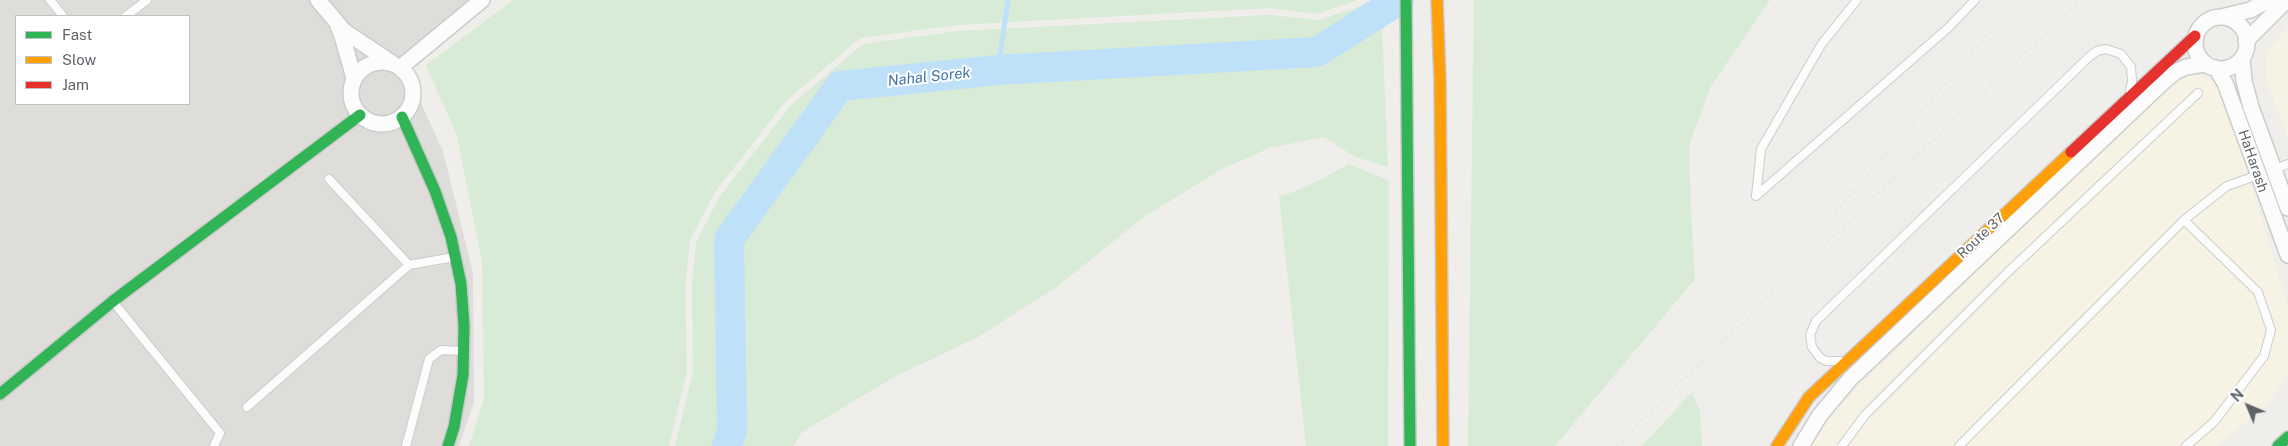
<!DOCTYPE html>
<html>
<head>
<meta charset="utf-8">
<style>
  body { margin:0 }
  #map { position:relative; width:2288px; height:446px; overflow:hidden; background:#efeeea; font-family:"Public Sans",sans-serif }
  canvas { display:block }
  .legend { position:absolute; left:15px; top:15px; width:175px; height:90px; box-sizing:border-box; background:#fff; border:1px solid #bfc1c3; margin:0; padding:6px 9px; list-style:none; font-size:15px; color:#5f6368 }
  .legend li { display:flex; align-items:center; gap:10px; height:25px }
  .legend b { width:25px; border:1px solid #bfc1c3 }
  .north { position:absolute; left:2223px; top:381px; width:50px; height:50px; -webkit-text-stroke:4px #fff; paint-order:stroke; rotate:315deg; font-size:14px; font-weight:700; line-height:20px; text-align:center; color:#5f6368 }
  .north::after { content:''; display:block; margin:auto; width:18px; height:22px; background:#5f6368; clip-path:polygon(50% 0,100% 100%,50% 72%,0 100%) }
</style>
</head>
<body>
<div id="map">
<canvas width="2288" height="446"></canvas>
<ul class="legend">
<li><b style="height:6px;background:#30b455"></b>Fast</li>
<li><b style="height:6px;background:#ff9f0a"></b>Slow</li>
<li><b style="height:6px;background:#e5322d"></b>Jam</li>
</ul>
<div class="north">N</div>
</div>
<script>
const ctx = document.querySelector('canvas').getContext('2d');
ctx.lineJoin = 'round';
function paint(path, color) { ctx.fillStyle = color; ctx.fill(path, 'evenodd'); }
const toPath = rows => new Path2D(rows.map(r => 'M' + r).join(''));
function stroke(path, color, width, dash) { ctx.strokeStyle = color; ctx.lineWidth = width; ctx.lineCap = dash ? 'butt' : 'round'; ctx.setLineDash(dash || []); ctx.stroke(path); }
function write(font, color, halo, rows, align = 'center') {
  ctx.font = font + ' "Public Sans",sans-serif'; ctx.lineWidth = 4; ctx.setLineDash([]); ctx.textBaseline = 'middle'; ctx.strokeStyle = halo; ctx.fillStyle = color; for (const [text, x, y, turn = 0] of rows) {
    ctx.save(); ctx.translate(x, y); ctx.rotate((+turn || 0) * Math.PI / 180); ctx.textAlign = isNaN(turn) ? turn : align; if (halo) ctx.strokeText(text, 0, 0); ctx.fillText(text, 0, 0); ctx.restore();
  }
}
paint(toPath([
  [2288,27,2288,138,2267,82,2266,53],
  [2193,73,2214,82,2226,100,2288,307,2288,373,2270,401,2218,446,1803,446,1805,440,2173,77]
]), '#f7f3e4');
paint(toPath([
  [0,0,489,0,404,66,443,151,473,273,474,402,459,446,0,446],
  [16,16,189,16,189,104,16,104]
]), '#dfddda');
paint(toPath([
  [513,0,1358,0,1317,14,1270,8,957,25,860,38,786,101,715,192,690,240,685,286,687,371,669,446,469,446,484,398,482,262,457,136,426,65],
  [1381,0,1388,167,1355,157,1324,137,1269,148,1218,171,1141,219,1058,286,978,337,894,377,802,432,793,446,675,446,693,372,692,286,696,242,720,196,791,105,863,44,958,31,1270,15,1318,20],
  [1474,0,1770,0,1711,86,1689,145,1691,213,1695,279,1555,446,1468,446],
  [1349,164,1389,181,1388,446,1306,446,1279,196,1293,192,1320,180],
  [1692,392,1700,412,1702,446,1642,446]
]), '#d8ebd6');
stroke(toPath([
  [998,70,1008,0]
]), '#bfe0f9', 5);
stroke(toPath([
  [727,446,732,430,729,239,840,86,998,70,1317,52,1399,0]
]), '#bfe0f9', 30);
const lane = toPath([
  [50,0,63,16],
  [1857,0,1821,45,1761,149,1756,196,1948,28,1975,0],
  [126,16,147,0],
  [2272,170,2288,164],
  [329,179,409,265],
  [2184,220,2258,292,2271,330,2264,356,2214,422,2186,446],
  [114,303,220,433,214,446],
  [1840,361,1826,361,1820,358,1812,347,1810,335,1816,321,2089,57,2097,51,2106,49,2121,54,2131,67,2132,81,2130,90],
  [247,407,409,265,454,257],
  [406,446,429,359,441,350,462,351],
  [1842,446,1865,415,2008,272,2198,93],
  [1959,446,2184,220,2227,186,2261,174]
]);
const street = toPath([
  [318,0,344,31,392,63],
  [2221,17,2250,10,2269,0],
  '2195 43a26 26 0 1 1 52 0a26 26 0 1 1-52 0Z',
  [338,26,342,36,354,78],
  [2246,41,2287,0],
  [2242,58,2244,81,2251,107,2288,208],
  '351 93a31 31 0 1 1 62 0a31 31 0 1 1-62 0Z',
  [401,67,482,0],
  [2216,68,2225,83,2288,255],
  [1801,446,1820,415,1850,379,2161,84,2175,72,2186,67,2205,64]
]);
const fast = toPath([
  [1406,0,1410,446],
  [402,117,435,191,451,237,461,284,464,326,463,375,454,427,448,446],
  [0,394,113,301,360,115],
  [2278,446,2288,437]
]);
const slow = toPath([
  [1437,0,1440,80,1443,446],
  [1777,446,1809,397,2071,152]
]);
const jam = toPath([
  [2071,152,2195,36]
]);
stroke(lane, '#cbcccc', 10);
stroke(street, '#cbcccc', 18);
stroke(fast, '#cacacb', 14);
stroke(slow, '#cacacb', 14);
stroke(jam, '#cacacb', 14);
stroke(lane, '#fdfcfc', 8);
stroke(street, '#fdfcfc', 15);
stroke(fast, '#30b455', 11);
stroke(slow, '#ff9f0a', 11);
stroke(jam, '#e5322d', 11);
stroke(toPath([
  [1831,218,2018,0],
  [1617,446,1661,401,2080,0]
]), '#e4e4e4', 4, [1, 6]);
write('14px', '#5f6368', '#fff', [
  ["HaHarash",2253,161,71],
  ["Route 37",1981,236,-43]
]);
write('italic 15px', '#4174aa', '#fff', [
  ["Nahal Sorek",929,77,-6]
]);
</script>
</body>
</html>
